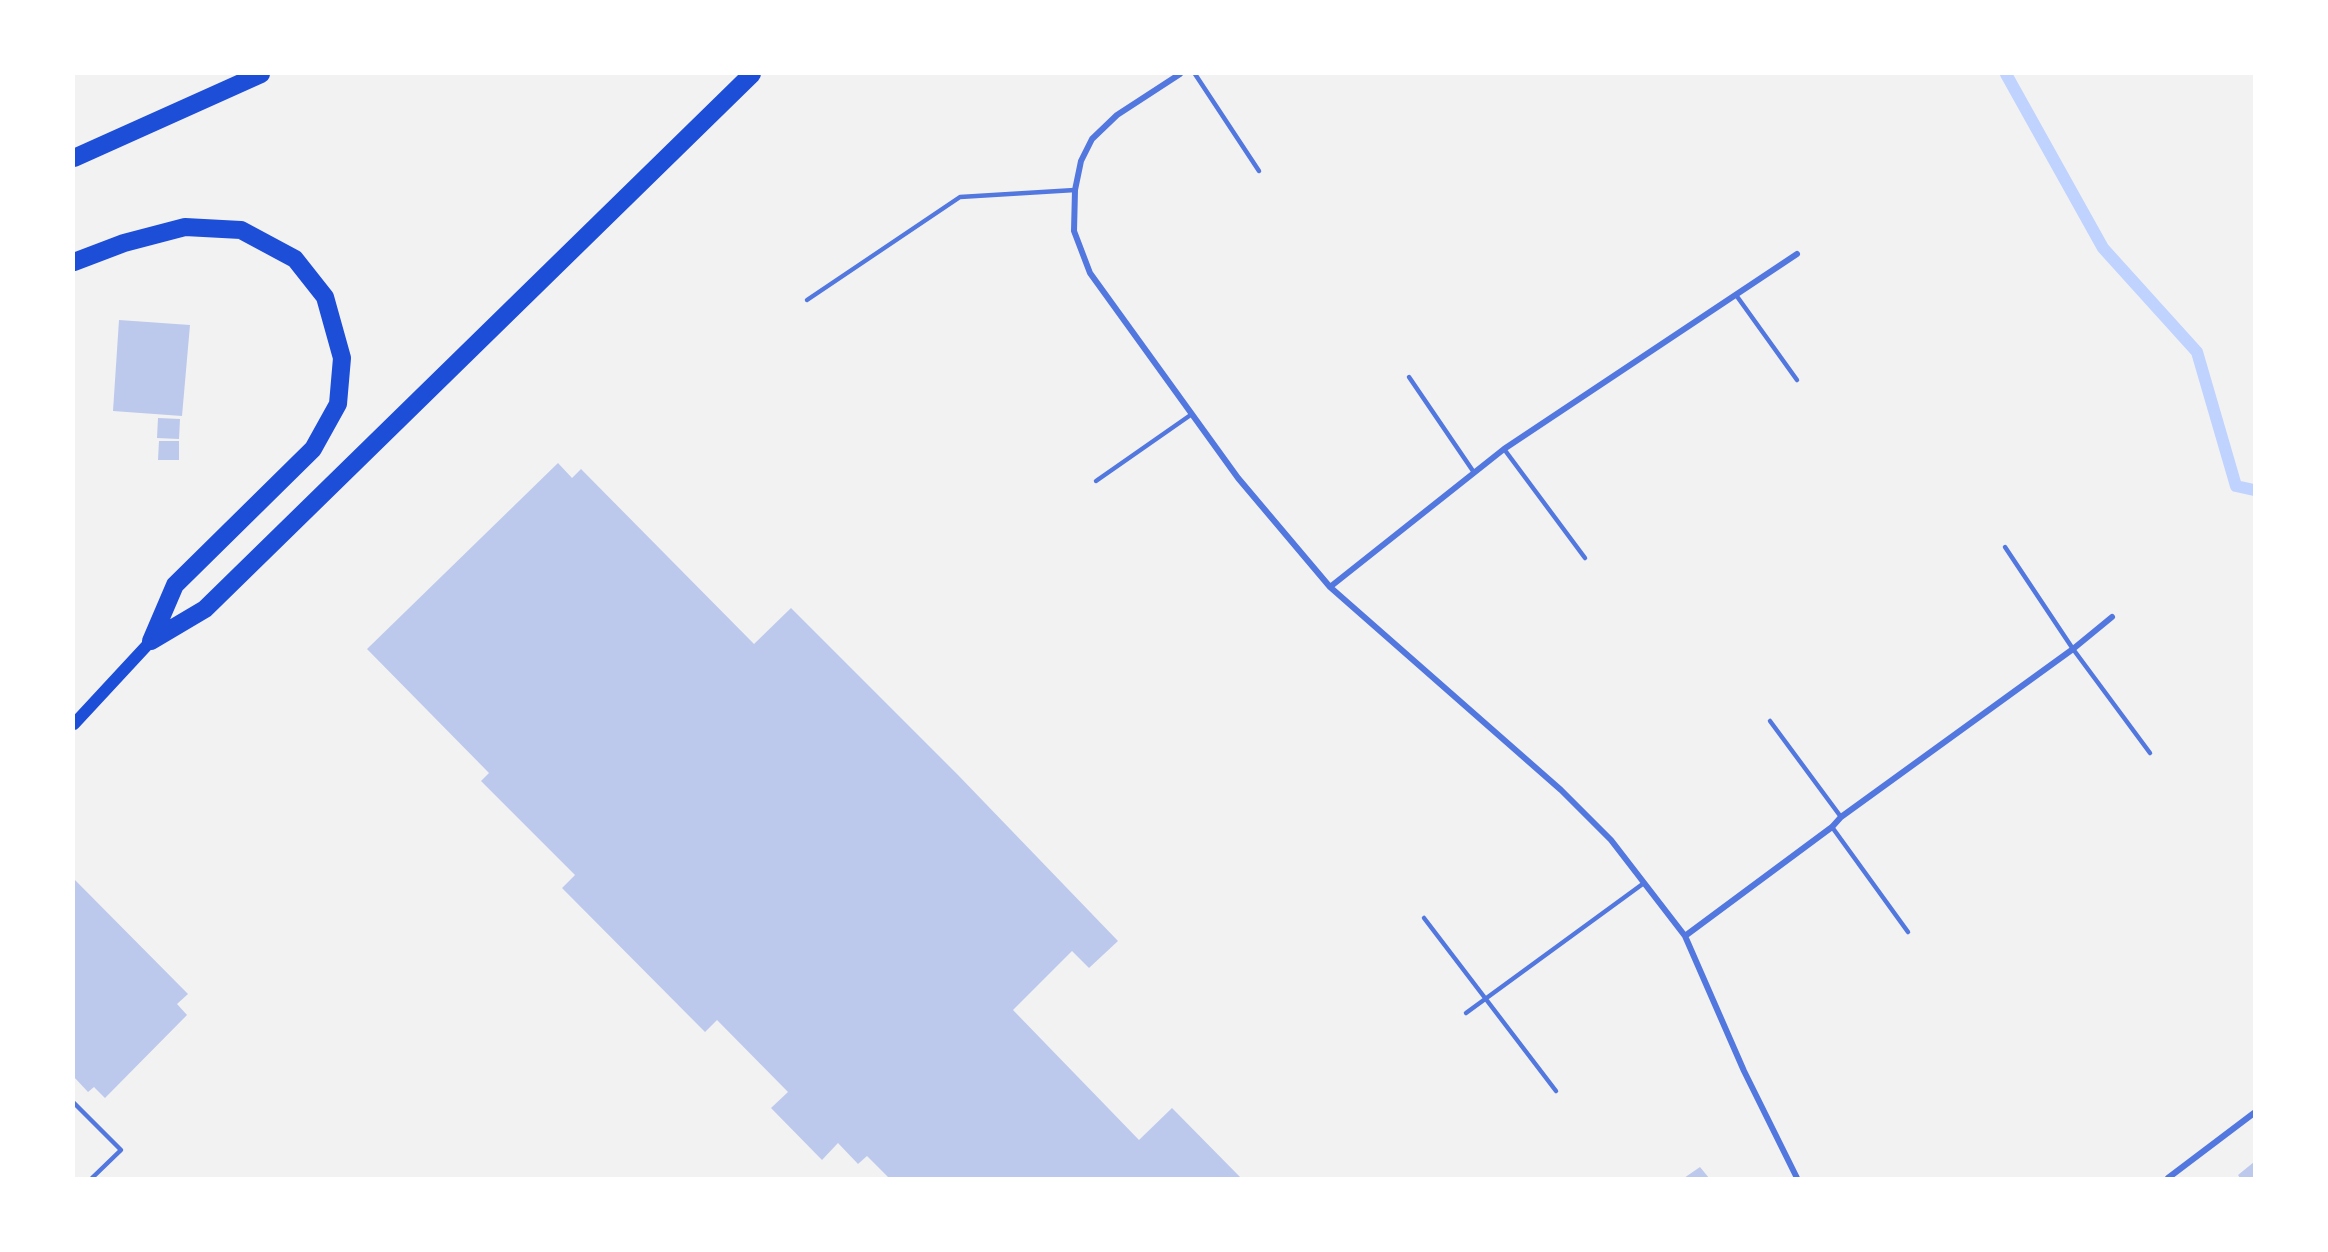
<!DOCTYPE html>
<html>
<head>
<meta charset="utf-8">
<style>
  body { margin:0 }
  #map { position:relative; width:2328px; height:1252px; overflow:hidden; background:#f2f2f2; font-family:"Sofia Sans Condensed",sans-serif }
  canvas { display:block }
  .frame { position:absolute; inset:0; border:75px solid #fff; pointer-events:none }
</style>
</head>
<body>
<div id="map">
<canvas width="2328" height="1252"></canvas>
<div class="frame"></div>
</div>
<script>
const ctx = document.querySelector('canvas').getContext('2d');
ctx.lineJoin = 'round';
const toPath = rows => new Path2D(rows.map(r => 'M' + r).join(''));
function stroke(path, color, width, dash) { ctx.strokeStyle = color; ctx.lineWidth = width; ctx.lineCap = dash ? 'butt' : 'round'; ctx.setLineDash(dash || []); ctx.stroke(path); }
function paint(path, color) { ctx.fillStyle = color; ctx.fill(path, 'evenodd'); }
stroke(toPath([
  [2006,74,2103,248,2197,352,2236,486,2254,490]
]), '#bfd3fe', 12);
paint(toPath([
  [119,320,190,325,182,416,113,411],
  [158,418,180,419,179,439,157,438],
  [159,441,179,441,179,460,158,460],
  [558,463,572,478,581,469,754,644,791,608,958,775,1118,941,1089,968,1072,951,1013,1010,1139,1140,1172,1108,1241,1178,889,1178,867,1156,858,1164,838,1143,822,1160,771,1108,788,1092,717,1020,705,1032,562,888,575,875,481,781,489,773,367,649],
  [74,879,188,994,177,1004,187,1015,105,1098,94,1087,88,1092,74,1077],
  [2254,1162,2254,1178,2240,1178,2238,1175],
  [1700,1167,1709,1178,1684,1178]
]), '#bdc9ec');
stroke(toPath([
  [1195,74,1259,171],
  [1736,295,1797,380],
  [807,300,960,197,1075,190],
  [1409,377,1473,471],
  [1504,449,1585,558],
  [1096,481,1192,414],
  [2005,547,2073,649,2150,753],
  [1770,721,1841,817],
  [1832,827,1908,932],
  [1424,918,1556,1091],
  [1466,1013,1644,883],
  [74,1103,121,1150,92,1178]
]), '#5277de', 4.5);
stroke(toPath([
  [1180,74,1117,115,1092,139,1081,161,1075,190,1074,231,1090,273,1238,478,1330,587,1561,790,1611,840,1685,936,1744,1071,1797,1178],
  [1330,587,1504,449,1797,254],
  [1685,936,1832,827,1841,817,2073,649,2112,617],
  [2168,1178,2254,1113]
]), '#5277de', 6);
stroke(toPath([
  [74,724,151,641]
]), '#1d4ed8', 12);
stroke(toPath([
  [74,158,261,74],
  [74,262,124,243,185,227,241,230,295,259,325,297,342,358,338,404,313,449,175,585,151,641],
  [151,641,205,609,752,74]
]), '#1d4ed8', 18);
</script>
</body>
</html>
